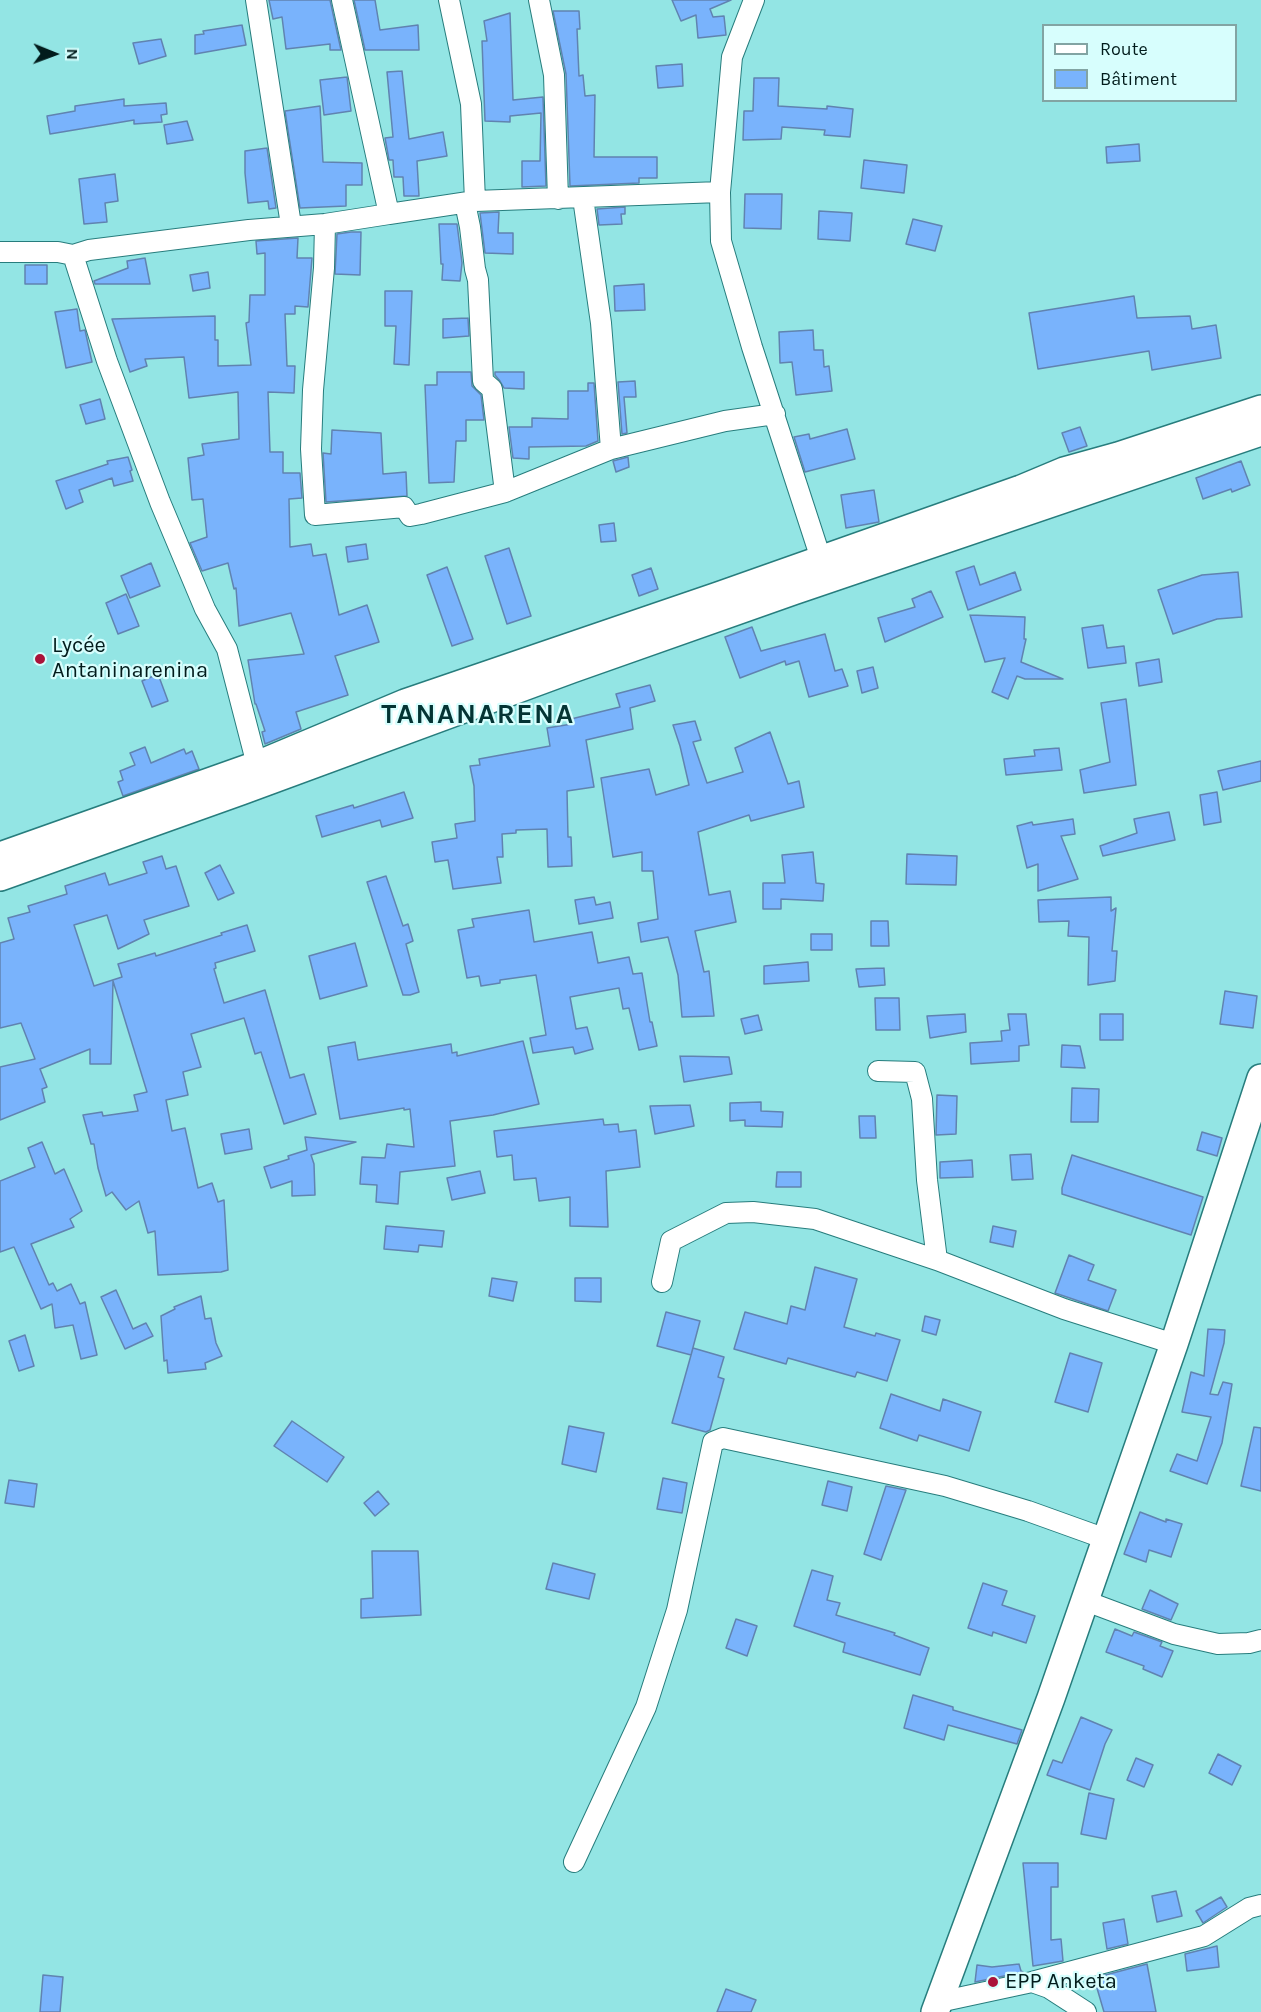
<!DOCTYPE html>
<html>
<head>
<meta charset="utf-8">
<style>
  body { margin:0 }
  #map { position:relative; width:1261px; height:2012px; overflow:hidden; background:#93e5e4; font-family:Karla,sans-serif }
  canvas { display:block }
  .legend { position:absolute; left:1042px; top:24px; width:195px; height:78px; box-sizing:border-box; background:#d7fefd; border:2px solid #82a4a3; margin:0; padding:8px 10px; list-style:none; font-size:18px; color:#021c1c }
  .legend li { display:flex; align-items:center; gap:12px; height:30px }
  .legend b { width:30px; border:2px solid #82a4a3 }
  .north { position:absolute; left:24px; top:24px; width:60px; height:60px; -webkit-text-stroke:4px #d7fefd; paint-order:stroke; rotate:91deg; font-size:16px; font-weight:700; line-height:24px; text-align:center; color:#021c1c }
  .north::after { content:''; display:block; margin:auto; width:21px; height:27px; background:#021c1c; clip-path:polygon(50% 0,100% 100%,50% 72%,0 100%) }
</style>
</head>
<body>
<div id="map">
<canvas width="1261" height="2012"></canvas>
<ul class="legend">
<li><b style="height:8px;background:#fff"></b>Route</li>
<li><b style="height:16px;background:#79b3fc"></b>Bâtiment</li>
</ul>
<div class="north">N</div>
</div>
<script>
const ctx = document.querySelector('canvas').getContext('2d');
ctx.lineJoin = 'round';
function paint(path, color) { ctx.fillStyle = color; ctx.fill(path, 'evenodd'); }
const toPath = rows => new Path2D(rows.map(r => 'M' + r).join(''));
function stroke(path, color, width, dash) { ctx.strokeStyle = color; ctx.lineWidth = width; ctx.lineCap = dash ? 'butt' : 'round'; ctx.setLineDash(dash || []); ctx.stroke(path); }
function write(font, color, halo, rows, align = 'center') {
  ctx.font = font + ' Karla,sans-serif'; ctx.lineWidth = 4.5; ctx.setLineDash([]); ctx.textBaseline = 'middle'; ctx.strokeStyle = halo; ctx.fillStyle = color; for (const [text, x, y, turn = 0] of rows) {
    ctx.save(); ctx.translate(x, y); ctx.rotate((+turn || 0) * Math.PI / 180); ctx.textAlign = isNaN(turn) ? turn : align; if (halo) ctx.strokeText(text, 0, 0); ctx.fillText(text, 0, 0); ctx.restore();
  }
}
const building = toPath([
  [269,0,330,0,341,50,330,50,330,44,286,49,282,17,273,19,269,0],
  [354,0,375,0,380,30,418,25,419,50,365,50,354,0],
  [672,0,731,0,710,9,713,17,724,16,726,35,698,38,696,15,681,21,672,0],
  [553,11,579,11,580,29,577,29,579,76,583,75,585,96,595,95,594,157,657,157,657,178,639,178,639,183,570,186,566,74,553,11],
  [510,13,513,100,543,97,546,186,522,187,522,161,540,161,541,113,510,116,510,122,485,121,482,41,487,41,484,21,510,13],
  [242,25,246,45,195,54,195,35,204,34,203,31,242,25],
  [161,39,166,56,139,64,133,43,161,39],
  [682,64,683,86,658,88,656,66,682,64],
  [402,71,409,139,443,132,447,156,417,161,419,196,404,196,403,177,394,177,393,160,389,160,385,138,393,137,387,72,402,71],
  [347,77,351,111,324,115,320,80,347,77],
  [754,78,779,78,778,106,827,109,827,106,853,109,850,137,824,135,825,130,782,127,781,139,743,140,744,111,753,111,754,78],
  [124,99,124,106,166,103,167,114,161,115,162,122,134,124,134,120,50,134,47,116,75,111,75,106,124,99],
  [320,106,323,162,362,163,362,185,346,185,346,206,300,208,285,111,320,106],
  [187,121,193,140,167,144,164,125,187,121],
  [1139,144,1140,161,1107,163,1106,147,1139,144],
  [267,148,276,208,269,209,268,201,248,203,245,173,245,151,267,148],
  [864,160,907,165,904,193,861,188,864,160],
  [115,174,118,201,105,203,107,222,84,224,79,179,115,174],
  [745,194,782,194,781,229,744,228,745,194],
  [625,207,625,214,621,214,622,224,599,225,597,209,625,207],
  [819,211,852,213,850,241,818,239,819,211],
  [499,212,498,233,513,233,513,254,485,253,480,213,499,212],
  [913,219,942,226,935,251,906,244,913,219],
  [439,224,457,224,462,263,460,281,442,280,443,264,441,264,439,224],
  [351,232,361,232,360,275,335,274,337,234,351,232],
  [298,238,297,258,312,258,308,307,295,306,295,314,285,314,287,366,295,366,294,393,268,392,270,452,283,452,283,473,300,473,302,498,289,499,290,547,311,544,313,556,326,554,339,615,367,605,379,642,335,656,348,695,296,712,301,729,265,744,262,732,265,731,256,704,255,704,248,660,304,654,291,613,239,626,236,588,234,589,228,563,202,571,190,543,207,537,203,499,192,500,188,458,204,455,202,444,239,439,238,392,189,398,184,357,145,359,147,366,130,372,112,319,215,316,215,340,218,340,218,366,251,365,246,323,249,322,250,295,265,295,265,253,257,254,256,241,298,238],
  [145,258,150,284,95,284,94,281,128,268,127,261,145,258],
  [25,265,47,265,47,284,25,284,25,265],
  [208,272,210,288,193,291,190,275,208,272],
  [644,284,645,310,615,311,614,286,644,284],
  [385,291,412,291,409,365,394,364,396,326,385,326,385,291],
  [1134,296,1137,318,1190,316,1192,329,1216,325,1221,358,1152,370,1149,351,1038,369,1029,313,1134,296],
  [77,309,80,331,85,330,92,362,66,368,55,312,77,309],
  [468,318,469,336,443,338,443,319,468,318],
  [813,330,814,350,823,350,824,367,829,366,832,391,796,395,792,362,780,363,779,332,813,330],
  [437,372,471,372,472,386,481,395,484,420,466,420,466,441,456,441,454,482,429,483,425,385,437,385,437,372],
  [495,372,524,372,524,389,504,388,500,381,495,375,495,372],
  [635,381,636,397,624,397,627,433,622,434,618,382,635,381],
  [588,383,594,383,598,441,586,446,529,447,529,459,513,458,509,427,532,427,532,418,568,419,568,391,588,391,588,383],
  [100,399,105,419,86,424,80,405,100,399],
  [1080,427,1087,446,1069,452,1062,433,1080,427],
  [847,429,855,459,805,472,794,437,809,434,810,439,847,429],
  [332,430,381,433,383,474,406,472,407,496,326,502,323,453,331,454,332,430],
  [128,457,132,470,130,471,133,481,114,486,112,478,79,490,83,502,66,509,56,481,108,464,107,461,128,457],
  [628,457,629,467,616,472,613,461,628,457],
  [1241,461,1250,485,1232,492,1231,489,1203,499,1196,478,1241,461],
  [874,490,879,522,846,528,841,495,874,490],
  [614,523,616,541,601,542,599,525,614,523],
  [366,544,368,559,348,562,346,547,366,544],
  [509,548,531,616,507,624,485,556,509,548],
  [151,563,160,586,130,598,121,576,151,563],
  [974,566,980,585,1015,572,1021,590,968,610,956,572,974,566],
  [447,567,473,639,452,646,427,575,447,567],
  [651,568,658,589,639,596,632,575,651,568],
  [1238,572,1242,617,1217,619,1173,634,1158,590,1202,575,1238,572],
  [931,591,943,617,885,642,878,618,915,607,912,599,931,591],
  [126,594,139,626,118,634,106,603,126,594],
  [970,615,1025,617,1024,639,1026,639,1021,662,1063,679,1025,679,1017,676,1008,699,992,692,1005,658,985,662,970,615],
  [1103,625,1107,648,1124,646,1126,663,1088,668,1082,628,1103,625],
  [752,627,761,651,825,634,835,671,842,669,848,686,809,697,799,661,786,665,785,661,740,678,725,637,752,627],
  [1159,659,1162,682,1139,686,1136,663,1159,659],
  [873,667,878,688,862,693,857,671,873,667],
  [158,674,168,701,152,707,142,681,158,674],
  [650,685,655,701,630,708,633,729,586,740,594,787,567,791,568,837,571,837,572,866,548,867,547,829,516,830,516,833,502,834,503,857,497,857,501,883,453,889,448,860,435,862,432,842,457,838,455,824,475,821,474,786,470,766,480,765,479,759,550,746,547,728,572,724,571,719,620,707,616,694,650,685],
  [1126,699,1136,785,1084,793,1080,770,1110,762,1101,703,1126,699],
  [695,721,701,740,693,742,707,783,743,772,735,748,770,732,788,784,799,781,804,807,751,821,749,815,698,832,709,895,730,891,736,922,695,931,704,972,709,971,714,1016,682,1017,678,975,668,937,641,942,638,923,658,919,653,871,642,871,642,852,613,857,601,778,649,769,656,795,689,785,680,746,673,725,695,721],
  [145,747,151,763,184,749,186,754,192,751,199,769,123,796,118,782,123,780,120,771,135,765,130,753,145,747],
  [1059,748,1062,770,1006,775,1004,759,1035,756,1034,750,1059,748],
  [1261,761,1261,781,1223,790,1218,771,1261,761],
  [404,792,413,818,382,827,380,820,322,837,316,816,353,805,354,808,404,792],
  [1217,792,1221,822,1204,825,1200,795,1217,792],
  [1169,812,1175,840,1103,856,1100,846,1137,833,1134,819,1169,812],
  [1073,819,1075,834,1061,836,1078,879,1038,891,1038,864,1027,868,1017,826,1032,822,1033,825,1073,819],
  [813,852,816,883,824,884,823,901,781,899,781,909,763,909,763,883,785,883,782,855,813,852],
  [907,854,957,856,956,885,906,884,907,854],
  [162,856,166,869,176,866,189,906,144,920,149,934,118,949,107,915,74,925,94,986,122,977,118,964,155,953,156,956,222,935,221,933,247,925,255,951,215,963,216,968,214,969,224,1003,265,990,290,1078,304,1074,316,1114,284,1124,261,1052,255,1054,244,1018,191,1034,201,1067,183,1072,188,1095,166,1100,172,1131,185,1128,198,1188,212,1183,218,1202,224,1200,228,1270,221,1272,158,1275,155,1231,148,1233,139,1201,126,1210,112,1192,106,1196,98,1168,94,1144,91,1144,83,1115,102,1112,103,1116,138,1111,134,1095,147,1092,113,981,111,1064,90,1064,90,1049,40,1069,47,1087,42,1089,45,1102,0,1120,0,1067,35,1059,21,1023,0,1028,0,943,14,939,8,918,30,912,28,906,67,894,65,886,105,873,109,885,147,873,143,862,162,856],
  [220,865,234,893,218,900,205,873,220,865],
  [386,876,403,926,408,924,413,941,406,944,419,992,410,995,403,995,367,882,386,876],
  [594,897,596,905,610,902,613,918,579,924,575,900,594,897],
  [1111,897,1111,911,1116,908,1112,951,1117,951,1115,981,1088,985,1089,937,1068,936,1069,921,1039,922,1038,900,1111,897],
  [529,910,534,942,592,932,598,963,629,957,633,974,642,973,650,1022,652,1022,657,1046,639,1050,629,1008,623,1009,619,988,570,997,576,1029,587,1027,593,1049,575,1054,573,1047,533,1053,530,1038,546,1035,536,975,500,980,500,983,481,986,479,976,467,978,458,930,474,927,472,919,529,910],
  [871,921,888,921,889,946,871,946,871,921],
  [811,934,832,934,832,950,811,950,811,934],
  [355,943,367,986,320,999,309,956,355,943],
  [808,962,809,981,764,984,764,966,808,962],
  [884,968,885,985,859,987,856,969,884,968],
  [1225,991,1257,996,1253,1028,1220,1024,1225,991],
  [875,998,899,998,900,1030,876,1030,875,998],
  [965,1014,966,1032,930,1038,927,1016,965,1014],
  [1008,1014,1026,1014,1029,1045,1019,1046,1019,1061,971,1064,970,1043,1002,1041,1001,1031,1010,1030,1008,1014],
  [1100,1014,1123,1014,1123,1040,1100,1040,1100,1014],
  [758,1015,762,1030,745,1034,741,1019,758,1015],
  [523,1041,539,1104,493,1115,450,1121,455,1166,400,1172,398,1204,376,1202,377,1185,360,1184,362,1157,385,1158,387,1144,414,1147,410,1109,404,1110,404,1108,340,1119,328,1047,355,1042,358,1060,451,1044,452,1053,457,1052,457,1056,523,1041],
  [1062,1045,1080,1046,1085,1068,1061,1067,1062,1045],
  [680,1056,729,1057,732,1074,684,1082,680,1056],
  [1072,1088,1099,1089,1098,1122,1071,1122,1072,1088],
  [937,1095,957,1096,956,1134,936,1135,937,1095],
  [761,1102,761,1111,783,1112,782,1127,745,1126,745,1120,730,1121,730,1103,761,1102],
  [690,1105,694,1126,655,1134,650,1106,690,1105],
  [859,1116,875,1116,876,1138,860,1138,859,1116],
  [603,1119,604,1125,618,1124,619,1132,636,1130,640,1167,606,1171,608,1227,570,1226,570,1197,539,1201,536,1178,514,1180,512,1155,497,1157,494,1131,603,1119],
  [249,1129,252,1149,225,1154,221,1134,249,1129],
  [1202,1132,1222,1138,1217,1156,1197,1150,1202,1132],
  [305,1137,356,1142,311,1155,314,1164,315,1195,292,1196,292,1181,271,1188,264,1167,289,1159,288,1156,307,1150,305,1137],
  [42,1142,55,1174,64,1169,82,1211,70,1219,74,1227,31,1244,49,1285,53,1283,57,1291,71,1284,80,1304,85,1302,97,1355,81,1359,73,1325,55,1328,52,1304,41,1309,14,1247,0,1252,0,1181,35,1167,28,1148,42,1142],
  [1031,1154,1033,1179,1012,1180,1010,1155,1031,1154],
  [1072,1155,1203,1197,1191,1235,1062,1194,1062,1188,1072,1155],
  [972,1160,973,1177,940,1178,940,1162,972,1160],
  [480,1171,485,1193,452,1200,447,1178,480,1171],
  [777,1172,801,1172,801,1187,776,1187,777,1172],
  [386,1226,444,1231,442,1247,419,1245,418,1252,384,1249,386,1226],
  [993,1226,1016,1231,1013,1247,990,1242,993,1226],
  [1069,1255,1094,1265,1088,1280,1116,1290,1108,1311,1055,1293,1069,1255],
  [815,1267,857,1279,844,1327,875,1336,876,1333,900,1340,887,1381,857,1372,855,1377,788,1358,786,1364,734,1349,745,1312,787,1324,791,1306,805,1310,815,1267],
  [492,1278,517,1282,513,1301,489,1296,492,1278],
  [575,1278,601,1278,601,1302,575,1301,575,1278],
  [116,1290,133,1329,146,1323,153,1336,125,1349,101,1297,116,1290],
  [201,1296,205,1319,211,1318,216,1343,222,1356,205,1363,206,1369,168,1373,167,1360,164,1361,161,1316,175,1309,174,1307,201,1296],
  [666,1312,700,1321,691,1355,657,1346,666,1312],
  [925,1316,940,1320,936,1335,922,1331,925,1316],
  [1208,1329,1225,1330,1224,1343,1210,1394,1218,1395,1223,1382,1232,1384,1222,1443,1207,1484,1170,1471,1177,1454,1197,1461,1211,1417,1182,1412,1191,1372,1204,1376,1208,1329],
  [25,1335,34,1366,19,1371,9,1341,25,1335],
  [693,1348,724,1357,718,1377,724,1379,710,1430,706,1432,672,1423,693,1348],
  [1070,1353,1102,1363,1088,1412,1055,1402,1070,1353],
  [891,1394,940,1411,943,1399,981,1412,969,1451,919,1435,917,1441,880,1428,891,1394],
  [292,1421,344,1457,327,1482,274,1446,292,1421],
  [569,1426,604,1433,596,1472,562,1464,569,1426],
  [1254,1427,1261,1428,1261,1491,1241,1486,1254,1427],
  [663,1478,687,1483,682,1513,657,1509,663,1478],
  [9,1480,37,1484,34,1507,5,1503,9,1480],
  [828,1481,852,1487,847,1511,822,1505,828,1481],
  [886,1486,906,1490,881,1560,864,1554,886,1486],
  [378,1491,389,1504,375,1516,364,1503,378,1491],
  [1140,1512,1166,1522,1166,1519,1182,1524,1171,1557,1149,1550,1146,1562,1124,1554,1140,1512],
  [372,1551,418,1551,421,1615,361,1618,361,1599,373,1598,372,1551],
  [553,1563,595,1574,589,1599,546,1589,553,1563],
  [812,1570,833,1576,827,1600,840,1603,836,1615,895,1633,894,1635,929,1648,920,1675,843,1652,845,1643,794,1626,812,1570],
  [983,1583,1007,1591,1002,1605,1035,1616,1026,1643,993,1632,992,1636,968,1628,983,1583],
  [1150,1590,1178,1604,1171,1620,1142,1609,1150,1590],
  [736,1619,757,1626,747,1656,726,1648,736,1619],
  [1115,1629,1132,1636,1134,1632,1162,1642,1160,1646,1173,1651,1162,1677,1143,1669,1144,1666,1106,1652,1115,1629],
  [913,1695,953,1707,953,1710,1022,1730,1017,1744,948,1725,944,1740,904,1728,913,1695],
  [1081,1717,1112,1730,1105,1744,1090,1790,1047,1775,1053,1760,1062,1763,1081,1717],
  [1218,1754,1241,1766,1232,1785,1209,1773,1218,1754],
  [1136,1758,1153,1765,1144,1787,1127,1780,1136,1758],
  [1089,1793,1114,1799,1106,1839,1081,1834,1089,1793],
  [1023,1863,1058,1863,1058,1887,1051,1887,1051,1940,1061,1939,1063,1961,1033,1966,1023,1863],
  [1176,1891,1182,1916,1157,1922,1152,1896,1176,1891],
  [1221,1897,1227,1907,1203,1923,1196,1911,1221,1897],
  [1124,1919,1128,1944,1107,1949,1103,1923,1124,1919],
  [1217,1946,1219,1967,1187,1971,1185,1954,1217,1946],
  [1019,1964,1021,1971,1023,1972,975,1982,977,1965,992,1967,1019,1964],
  [1147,1964,1156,2012,1104,2012,1094,1978,1147,1964],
  [43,1975,63,1977,60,2012,40,2012,43,1975],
  [726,1989,756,2000,751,2012,717,2012,726,1989]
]);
paint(building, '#79b3fc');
stroke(building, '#6083b0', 1.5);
const street = toPath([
  [256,0,291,225],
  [342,0,389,214,475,201,720,192],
  [449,0,471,104,475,201],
  [539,0,554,75,558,199],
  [754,0,732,57,720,192,721,241,752,347,821,559],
  [583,198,601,323,611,449],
  [465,203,470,227,475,269,478,280,483,381,492,389,505,492],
  [325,224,324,268,313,390,311,449,315,515,404,507,410,516,421,514,505,492,611,449,725,421,775,414],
  [0,252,58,252,73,255,89,250,249,230,325,224,389,214],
  [73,255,107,361,160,502,205,609,227,649,257,765],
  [878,1071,915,1072,922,1099,927,1180,937,1260,1064,1309,1174,1344],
  [662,1282,671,1241,726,1213,753,1212,815,1219,937,1260],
  [1083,1600,1174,1634,1218,1644,1249,1643,1261,1640],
  [574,1862,646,1707,677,1610,713,1442,723,1438,945,1486,1028,1511,1106,1539],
  [1032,1982,1049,1988,1086,2012],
  [939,2002,1032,1982,1204,1936,1249,1908,1261,1905]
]);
const secondary = toPath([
  [0,856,257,765,405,703,718,596,1021,489,1064,471,1118,456,1261,409],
  [0,877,241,791,572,669,793,591,1261,432],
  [935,2012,1051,1698,1174,1344,1261,1078]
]);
stroke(street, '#277d7d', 22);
stroke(secondary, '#277d7d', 30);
stroke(street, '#fff', 20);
stroke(secondary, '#fff', 27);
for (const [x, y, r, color] of [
  [40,659,6,"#aa133a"],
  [993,1982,6,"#aa133a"]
]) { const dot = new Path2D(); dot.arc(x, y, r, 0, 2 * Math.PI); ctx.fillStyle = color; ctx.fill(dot); stroke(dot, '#d7fefd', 2); }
write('22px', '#021c1c', '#d7fefd', [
  ["Lycée",52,646],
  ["Antaninarenina",52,671],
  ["EPP Anketa",1005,1982]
], 'left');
ctx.letterSpacing = '1.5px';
write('bold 28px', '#043434', '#d7fefd', [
  ["TANANARENA",478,715]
]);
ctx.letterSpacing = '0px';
</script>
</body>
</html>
